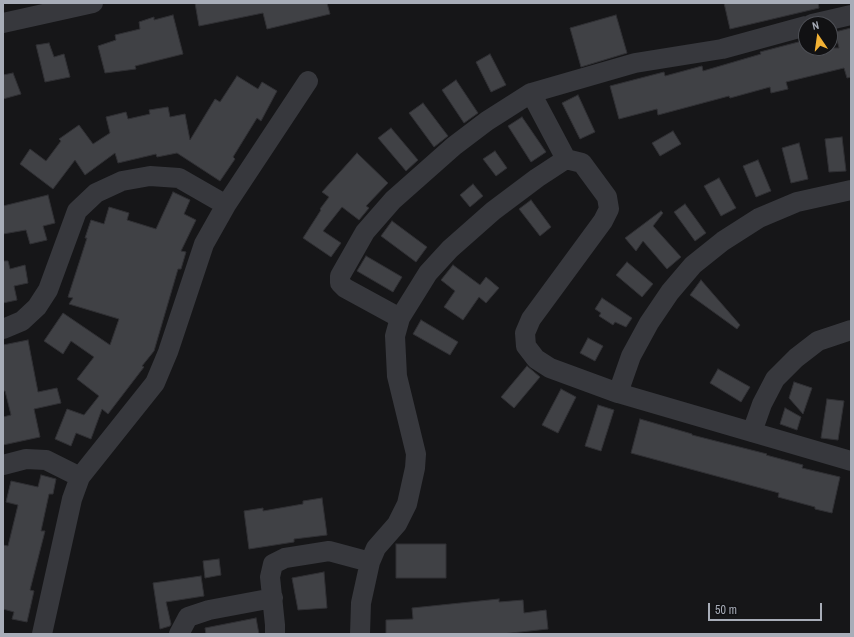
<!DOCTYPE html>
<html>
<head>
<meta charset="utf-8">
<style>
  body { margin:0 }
  #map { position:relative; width:854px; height:637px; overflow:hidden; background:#161618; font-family:"Archivo Narrow",sans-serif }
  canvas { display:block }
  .frame { position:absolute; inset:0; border:4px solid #a8adb8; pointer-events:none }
  .north { position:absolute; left:798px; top:16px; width:40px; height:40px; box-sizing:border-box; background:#111113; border:1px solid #4d4f55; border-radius:50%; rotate:347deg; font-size:11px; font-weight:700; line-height:16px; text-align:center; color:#a8adb8 }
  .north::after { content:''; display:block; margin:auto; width:14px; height:18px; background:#f2b134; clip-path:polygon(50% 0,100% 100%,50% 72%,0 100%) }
  .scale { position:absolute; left:708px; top:603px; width:114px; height:18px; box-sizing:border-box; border:2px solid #a8adb8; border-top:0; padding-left:5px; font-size:12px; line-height:14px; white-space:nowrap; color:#a8adb8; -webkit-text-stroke:3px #111113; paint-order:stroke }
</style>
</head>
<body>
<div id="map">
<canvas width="854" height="637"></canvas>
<div class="frame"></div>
<div class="north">N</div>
<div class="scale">50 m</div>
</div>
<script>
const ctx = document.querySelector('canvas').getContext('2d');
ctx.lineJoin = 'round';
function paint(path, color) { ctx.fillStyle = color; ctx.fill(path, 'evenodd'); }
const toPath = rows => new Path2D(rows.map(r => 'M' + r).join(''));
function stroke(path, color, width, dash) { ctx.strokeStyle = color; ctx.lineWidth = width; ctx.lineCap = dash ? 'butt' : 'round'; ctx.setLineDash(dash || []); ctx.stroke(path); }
const building = toPath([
  [195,3,327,3,330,14,267,29,263,13,199,26,195,3],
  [724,3,818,3,819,8,730,29,724,3],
  [173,15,183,54,135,66,136,69,105,73,98,46,116,40,115,35,140,29,139,22,154,17,154,20,173,15],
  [616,15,627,53,581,67,570,28,616,15],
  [851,28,851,77,847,78,844,68,786,82,788,89,771,93,770,87,730,98,729,96,658,115,657,109,619,119,610,86,664,72,665,76,702,66,703,71,761,54,760,52,806,40,806,48,839,48,835,32,851,28],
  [49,43,54,57,64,54,70,77,45,82,36,45,49,43],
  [490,54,506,85,491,92,476,62,490,54],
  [13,73,21,94,3,99,3,75,13,73],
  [237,76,258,89,262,82,277,91,261,121,257,118,233,157,235,159,220,181,177,153,157,157,156,154,118,163,115,153,85,175,75,160,53,189,20,164,30,149,46,161,61,141,59,139,79,125,93,144,110,133,106,117,126,112,128,119,150,114,149,110,168,107,170,117,185,114,190,140,215,99,220,102,237,76],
  [456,80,478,113,464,123,442,90,456,80],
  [578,95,595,132,580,139,562,103,578,95],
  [423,103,448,136,434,147,409,113,423,103],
  [522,117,546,152,531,162,508,126,522,117],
  [391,128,418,160,406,171,378,138,391,128],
  [673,131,681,144,660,156,652,143,673,131],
  [842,137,846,171,829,172,825,139,842,137],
  [799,143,808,179,791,183,782,148,799,143],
  [495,151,507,168,496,176,483,159,495,151],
  [357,153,388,183,366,206,369,208,359,220,342,207,323,231,341,243,331,257,303,238,321,210,320,209,329,197,322,192,357,153],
  [758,160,771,191,756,197,743,166,758,160],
  [719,178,736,208,721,216,704,186,719,178],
  [473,184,483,196,470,207,460,195,473,184],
  [173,192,190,200,184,214,196,220,181,251,186,252,181,269,178,269,154,351,142,366,144,367,108,414,102,409,91,439,76,433,71,446,55,439,67,409,84,415,99,396,77,379,94,357,71,341,63,354,44,341,63,313,110,345,119,319,69,304,73,298,68,297,87,238,85,238,91,220,104,224,109,207,129,213,127,220,156,229,173,192],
  [48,195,55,223,43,226,47,240,30,244,26,230,3,234,3,206,48,195],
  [531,200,551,227,540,236,519,209,531,200],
  [685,204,706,233,695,241,674,212,685,204],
  [661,211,663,213,653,226,681,257,667,269,643,241,636,251,625,238,661,211],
  [392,221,427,247,416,262,381,236,392,221],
  [366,256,402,277,393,292,357,271,366,256],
  [3,261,8,261,10,269,25,265,28,283,14,286,17,300,3,303,3,261],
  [627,262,653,284,642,297,616,275,627,262],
  [453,265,480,285,486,277,499,288,486,303,479,297,463,320,444,307,455,291,441,280,453,265],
  [701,280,740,325,737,329,690,295,701,280],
  [602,298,632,318,626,327,615,322,613,325,599,316,601,313,595,309,602,298],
  [421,320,458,342,450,355,413,334,421,320],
  [588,338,603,346,595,361,580,353,588,338],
  [28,340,38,392,57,388,61,403,34,409,40,437,3,445,3,417,11,415,5,391,3,391,3,345,28,340],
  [527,366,540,377,514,408,501,397,527,366],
  [718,369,750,387,741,402,710,383,718,369],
  [794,382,812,388,803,414,789,398,794,382],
  [561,389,576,397,558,433,542,425,561,389],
  [827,399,844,401,838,440,821,438,827,399],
  [598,405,614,410,601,451,585,446,598,405],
  [785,408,801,417,797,430,780,424,785,408],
  [640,419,692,434,692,435,767,454,766,455,803,465,802,468,840,477,832,513,815,509,815,507,778,497,779,493,631,453,640,419],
  [41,475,56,479,53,494,49,494,41,531,45,531,30,590,34,591,27,622,12,619,14,612,3,609,3,545,8,546,18,505,6,502,11,481,38,487,41,475],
  [322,498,327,535,294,539,294,542,249,549,244,511,263,508,263,511,303,504,303,501,322,498],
  [396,544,446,544,446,578,396,578,396,544],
  [219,559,221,575,205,578,203,561,219,559],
  [324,572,327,608,298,610,292,578,324,572],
  [201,576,204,596,166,602,171,624,170,626,160,629,153,583,201,576],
  [499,599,499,602,523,600,524,613,546,610,548,629,502,634,386,634,386,620,413,619,412,608,499,599],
  [256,618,259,634,206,634,205,628,256,618]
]);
paint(building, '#404145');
stroke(building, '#303034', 1);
stroke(toPath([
  [3,23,93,3],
  [812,24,851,15],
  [531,93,566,159],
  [400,318,345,288,340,283,340,276,365,232,393,200,454,146,487,121,531,93,635,63,722,49,806,26],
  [3,329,22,321,37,307,48,290,77,211,96,193,122,181,150,176,179,178,226,205],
  [618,393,631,356,649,323,670,292,693,265,723,241,759,218,797,202,851,190],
  [752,432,762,404,775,379,796,358,818,341,851,330],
  [3,465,26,459,46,460,80,477],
  [42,634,72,499,80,477,155,383,168,352,204,244,226,205,308,81],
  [179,634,188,617,209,610,273,598],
  [275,634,275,625,270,577,273,564,285,558,329,551,370,562],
  [360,634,361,603,370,562,376,548,397,524,407,504,415,468,416,454,397,376,395,336,400,318,428,273,450,249,493,211,537,178,566,159,582,163,607,197,609,209,603,221,531,319,525,333,526,346,536,359,550,368,618,393,851,461]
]), '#37383d', 20);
</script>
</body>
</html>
